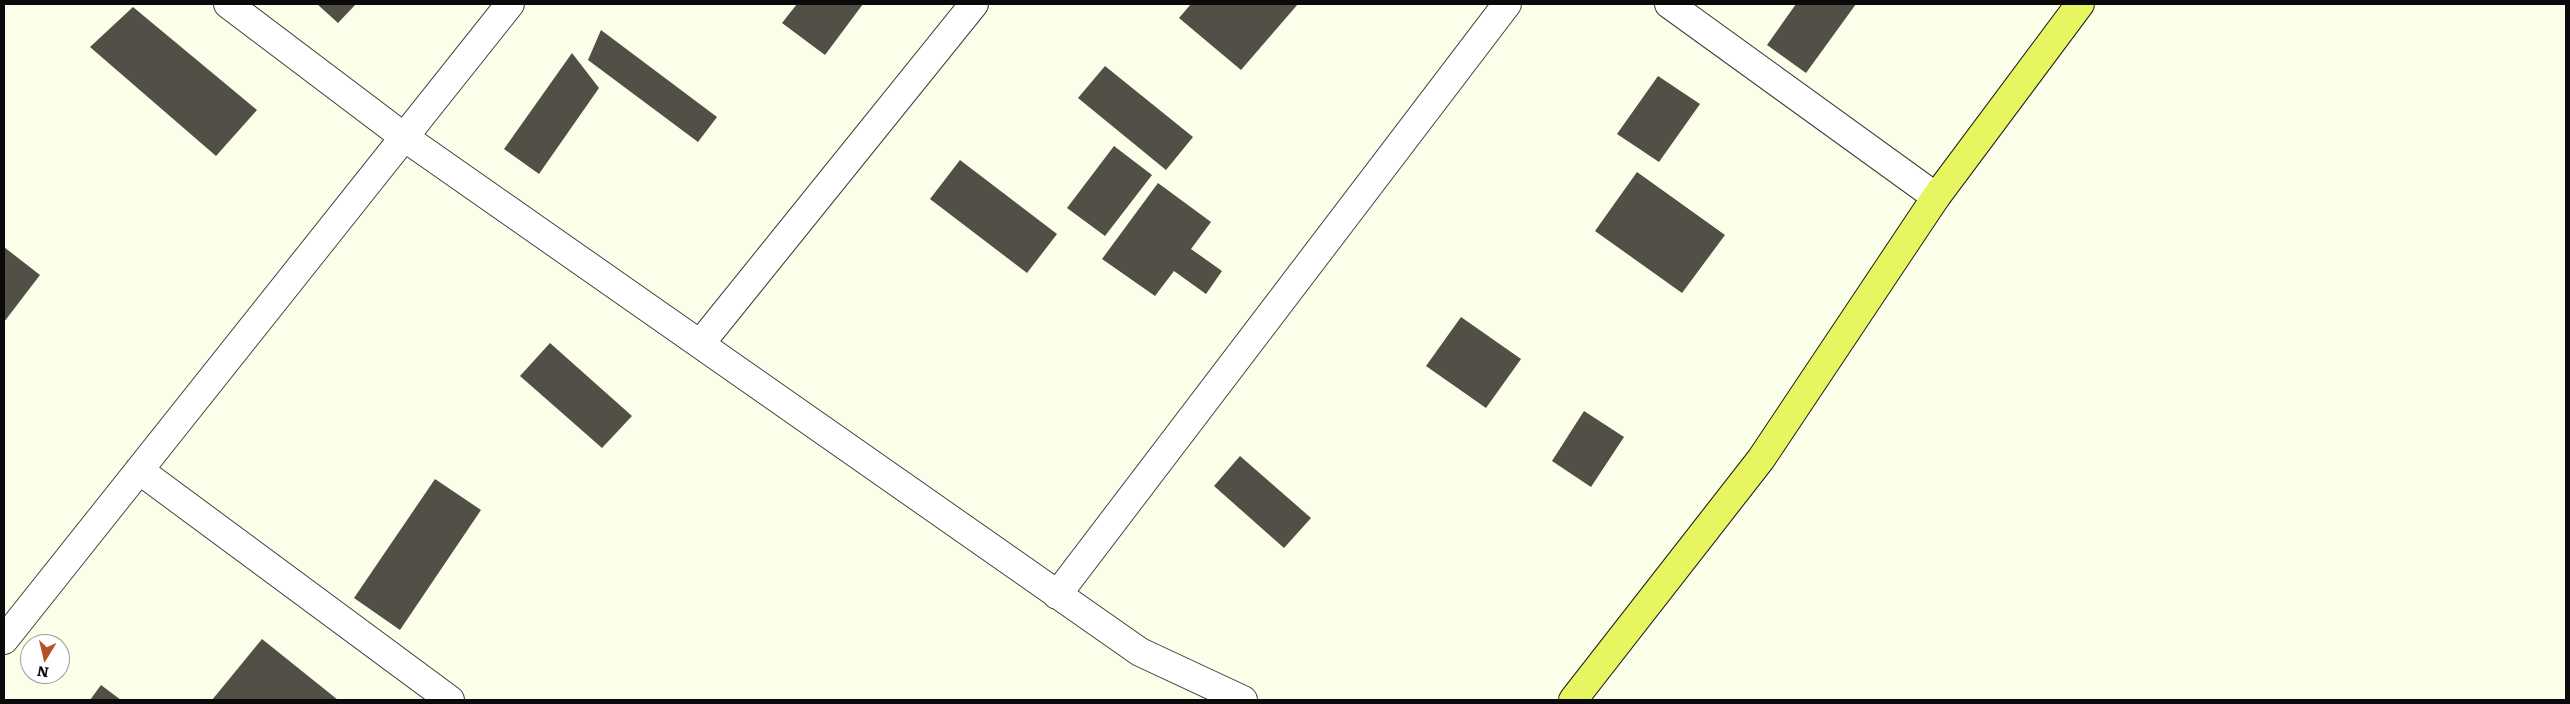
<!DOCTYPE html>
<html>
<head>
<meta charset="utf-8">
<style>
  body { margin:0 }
  #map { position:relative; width:2570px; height:704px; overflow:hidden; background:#fbfee8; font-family:Literata,serif }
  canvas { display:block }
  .frame { position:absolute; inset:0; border:5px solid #0a0a0a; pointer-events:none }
  .north { position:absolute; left:20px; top:634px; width:50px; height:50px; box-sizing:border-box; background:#fff; border:1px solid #9d9d9d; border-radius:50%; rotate:189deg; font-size:14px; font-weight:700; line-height:20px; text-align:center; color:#0a0a0a }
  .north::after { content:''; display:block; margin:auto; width:18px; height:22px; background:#b55027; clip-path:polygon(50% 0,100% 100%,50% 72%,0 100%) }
</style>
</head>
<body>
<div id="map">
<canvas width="2570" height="704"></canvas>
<div class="frame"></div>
<div class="north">N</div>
</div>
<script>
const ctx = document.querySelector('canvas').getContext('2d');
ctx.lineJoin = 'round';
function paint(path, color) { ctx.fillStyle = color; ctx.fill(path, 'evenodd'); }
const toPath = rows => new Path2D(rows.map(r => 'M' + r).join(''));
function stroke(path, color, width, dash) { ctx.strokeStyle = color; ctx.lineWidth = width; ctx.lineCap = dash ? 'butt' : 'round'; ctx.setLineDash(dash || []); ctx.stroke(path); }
paint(toPath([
  [317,4,356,4,338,23],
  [797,4,863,4,825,55,782,23],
  [1191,4,1298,4,1241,70,1179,18],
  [1796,4,1856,4,1806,73,1767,45],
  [133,7,257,110,216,156,90,47],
  [601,30,717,117,698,142,588,60],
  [572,53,599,88,539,174,504,149],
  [1105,66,1193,137,1166,170,1078,98],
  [1658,76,1700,104,1659,162,1617,134],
  [1114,146,1152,175,1105,236,1067,208],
  [960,160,1057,234,1027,273,930,199],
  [1637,172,1725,235,1682,293,1595,231],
  [1158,183,1211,222,1191,249,1222,271,1206,294,1174,271,1155,296,1102,259],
  [4,247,40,275,4,322],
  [1461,317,1521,359,1486,408,1426,366],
  [550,343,632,416,602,448,520,376],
  [1584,411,1624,437,1591,487,1552,461],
  [1240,456,1311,518,1284,548,1214,486],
  [435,479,481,510,400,630,354,598],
  [262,639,338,700,212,700],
  [101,685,121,700,90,700]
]), '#524f47');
const street = toPath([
  [228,4,404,137,1140,652,1243,700],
  [1669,4,1936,197],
  [700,344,974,4],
  [139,470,450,700],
  [1057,595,1507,4],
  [4,640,510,4]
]);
const primary = toPath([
  [1573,700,1761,459,1936,197,2080,4]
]);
stroke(street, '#3d3d3d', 30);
stroke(primary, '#1b1b1b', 30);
stroke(street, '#fff', 28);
stroke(primary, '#e7f561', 28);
</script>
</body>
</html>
